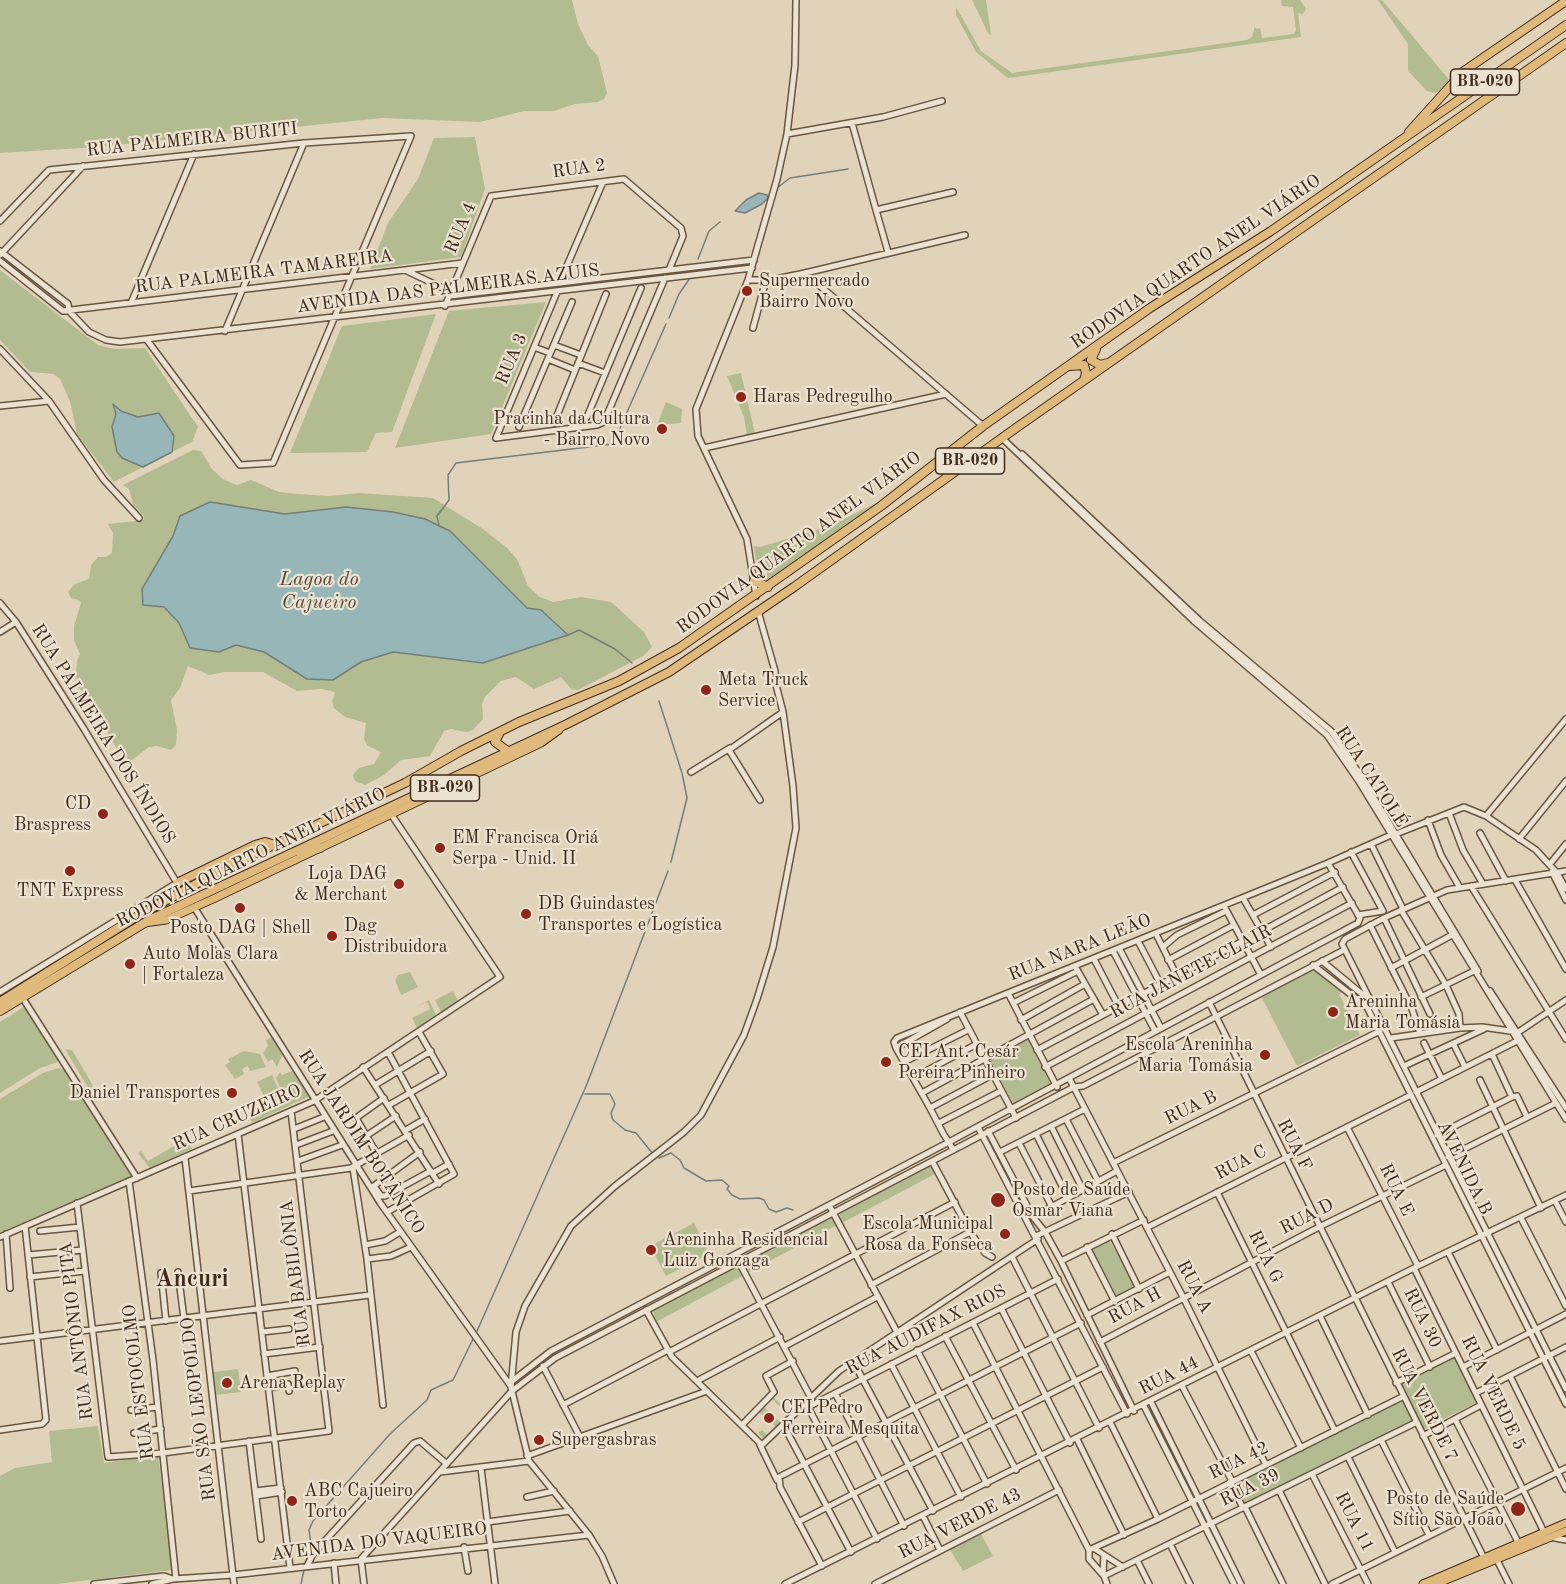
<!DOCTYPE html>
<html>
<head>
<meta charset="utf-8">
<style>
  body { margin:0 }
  canvas { display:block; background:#e1d3b9 }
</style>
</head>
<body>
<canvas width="1566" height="1584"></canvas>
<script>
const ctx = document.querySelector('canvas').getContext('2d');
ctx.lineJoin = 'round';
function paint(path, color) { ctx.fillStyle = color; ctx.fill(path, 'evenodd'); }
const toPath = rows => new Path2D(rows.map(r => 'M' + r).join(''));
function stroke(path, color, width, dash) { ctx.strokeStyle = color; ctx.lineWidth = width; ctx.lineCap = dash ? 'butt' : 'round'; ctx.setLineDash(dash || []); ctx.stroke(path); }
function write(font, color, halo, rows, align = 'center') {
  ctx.font = font + ' "Old Standard TT",serif'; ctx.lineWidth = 4.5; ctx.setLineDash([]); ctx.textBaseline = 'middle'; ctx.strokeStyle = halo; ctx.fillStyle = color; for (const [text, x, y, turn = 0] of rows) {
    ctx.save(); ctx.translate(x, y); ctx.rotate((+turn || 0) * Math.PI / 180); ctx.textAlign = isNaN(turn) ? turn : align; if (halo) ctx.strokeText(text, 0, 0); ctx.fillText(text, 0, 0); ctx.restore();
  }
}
paint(toPath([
  [0,0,572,0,578,24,588,45,598,56,607,93,604,99,598,102,575,104,554,111,524,111,480,122,383,118,98,147,0,153],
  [972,0,986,0,991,34,989,35],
  [1281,0,1300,0,1306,9,1303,14,1298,13,1301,37,1008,78,976,52,956,15,956,7,981,51,1012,73,1247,40,1252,37,1255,26,1256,29,1260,28,1262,38,1294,34,1296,30,1293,7,1282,6],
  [1378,0,1382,0,1451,82,1443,89,1435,93,1427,91,1408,71,1408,44],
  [475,137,485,189,461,257,370,269,388,223,418,179,434,138],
  [0,270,98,345,115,349,145,348,198,427,192,442,172,452,172,443,138,417,121,411,114,405,116,414,112,427,122,458,143,467,114,482,77,434,70,401,60,379,54,374,30,372,0,340],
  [546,302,491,434,395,448,449,311],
  [436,314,392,432,376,433,367,452,290,453,342,326],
  [741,373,755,434,747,436,744,417,727,376],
  [666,402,682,409,681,423,657,425],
  [193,450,201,451,212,469,223,479,237,485,251,480,279,492,298,494,329,496,359,493,433,498,483,529,507,548,517,559,528,586,540,597,553,602,581,597,611,602,644,632,652,647,643,656,578,690,571,689,561,677,534,689,516,677,501,681,485,697,482,704,483,719,473,730,466,732,451,729,444,731,430,756,401,760,384,775,365,785,355,781,353,775,359,768,374,764,381,752,368,746,364,739,366,723,345,717,334,708,332,701,335,692,321,689,297,691,263,672,225,672,209,675,188,666,180,688,171,700,177,730,176,745,171,750,157,746,149,747,131,761,119,753,108,733,104,718,75,683,77,661,80,654,74,640,74,626,81,603,79,600,71,598,68,592,75,584,89,579,91,565,98,557,106,557,112,553,113,533,108,524,144,520,144,516,133,505,129,489,123,485],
  [346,507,393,512,425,519,450,531,527,608,541,610,567,635,483,663,393,652,361,662,333,680,307,679,264,652,236,645,219,652,190,648,179,623,164,606,155,567,173,536,180,516,248,509,285,514],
  [891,496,765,584,759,580,754,546,760,547,829,526],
  [1310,970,1318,970,1345,990,1339,994,1360,1035,1297,1066,1261,996],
  [410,972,418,987,401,995,395,980,398,975],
  [453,991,458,1001,441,1012,435,1000],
  [429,1000,436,1015,417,1028,412,1018,430,1009,427,1002,416,1007],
  [25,1006,58,1057,58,1062,40,1068,0,1093,0,1022],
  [272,1037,283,1053,277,1067,272,1059,268,1062,263,1053,268,1046,266,1040],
  [1028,1037,1052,1084,1014,1104,988,1059],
  [65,1049,72,1050,92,1084,97,1103],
  [244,1051,260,1054,266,1067,250,1071,248,1066,242,1069,244,1074,235,1079,225,1065,230,1062,228,1059],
  [58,1068,64,1069,77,1088,132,1176,0,1233,0,1099,43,1073],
  [292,1071,295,1072,310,1096,252,1123,250,1117,260,1110,294,1097,289,1091,283,1094,276,1078,280,1072,282,1075],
  [272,1075,281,1095,267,1102,257,1082],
  [186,1139,192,1149,150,1168,138,1153,141,1151,148,1161],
  [932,1163,937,1173,842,1223,839,1212],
  [830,1216,837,1225,749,1272,746,1262],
  [694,1223,709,1254,666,1276,650,1246],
  [1109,1239,1135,1287,1117,1297,1091,1248],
  [738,1266,744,1275,656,1322,653,1311],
  [1455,1357,1477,1402,1424,1429,1402,1385],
  [238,1369,241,1392,216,1395,213,1372],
  [773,1397,791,1413,766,1439,763,1438,758,1433,762,1430,768,1435,776,1427,770,1421,774,1417,780,1422,788,1414,772,1399,764,1407,770,1413,766,1418,759,1412,751,1420],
  [1402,1400,1412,1421,1243,1505,1233,1483],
  [98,1426,104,1463,158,1455,173,1570,56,1584,0,1584,0,1476,15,1468,52,1462,49,1431],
  [981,1534,993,1556,963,1571,950,1550]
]), '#b2bc90');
const water = toPath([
  [759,193,767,195,768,198,762,204,745,213,735,211,746,200,759,193],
  [113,404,121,411,138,417,159,413,174,436,172,452,143,467,122,458,117,452,112,427,116,414,113,404],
  [210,502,285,514,346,507,393,512,425,519,450,531,527,608,541,610,568,635,483,663,393,652,361,662,333,680,307,679,264,652,236,645,219,652,190,648,179,623,164,607,143,605,142,589,173,536,180,516,210,502]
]);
paint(water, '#97b6b7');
stroke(water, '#757e79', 1.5);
stroke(toPath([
  [777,188,790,178,848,169],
  [698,259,709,231,720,222],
  [669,318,679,294,690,278],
  [439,526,437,516,449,500,448,475,456,463,613,444,666,324],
  [568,635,579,630,615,649,632,663],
  [659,701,682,773,687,798,671,862],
  [585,1094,610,1094,615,1104,611,1113,613,1120,625,1130,636,1133,653,1154],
  [659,1158,671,1153,680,1160,684,1168,706,1181,722,1180,729,1186,727,1189,732,1195,740,1199,759,1198,764,1200,769,1209,776,1212,787,1208,793,1210],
  [477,1331,587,1084,668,871],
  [305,1565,311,1544,309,1530,313,1521,390,1434,427,1400,431,1390,453,1380,473,1339],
  [301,1584,304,1570]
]), '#757e79', 1.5);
const minor = toPath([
  [852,123,876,210],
  [787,134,883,117,942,101],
  [0,221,49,170,304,143,411,136,273,463,240,465,147,340],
  [0,251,68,304,69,311,89,332,106,340,120,342,752,268],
  [888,252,876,210,953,192],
  [0,255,83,166],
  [0,261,63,311,463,263],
  [407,271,451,292],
  [805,273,983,426],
  [748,280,771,280,805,273,965,235],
  [560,282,603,182],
  [450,296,754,260],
  [131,303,194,154],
  [445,306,491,196,624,179,681,228,683,236,669,270],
  [753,328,766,280],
  [225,331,304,143],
  [554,345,581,355],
  [534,347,550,353],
  [0,349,49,401,104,480,139,518],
  [548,359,575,370],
  [578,363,605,373],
  [0,406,49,401],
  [587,417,641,288],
  [554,423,606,294],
  [519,427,572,302],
  [496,438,597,425,604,422,665,278],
  [496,438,557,292],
  [1002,438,1194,621,1327,735,1358,780,1566,1119],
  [704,448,946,394],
  [1022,454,1200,621,1331,731,1362,778,1478,971],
  [756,596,747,539,698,436,696,409,748,280,777,179,787,134,795,65,796,0],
  [0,603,16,622,84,729,177,883,0,992],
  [0,632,16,622],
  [691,772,730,748],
  [760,800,729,750,783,712],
  [1449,813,1463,850,1483,884],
  [1486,816,1566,719],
  [1428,820,1441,855,1460,888],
  [1480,833,1506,881],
  [1396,834,1464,807,1486,816,1536,850,1557,873,1566,889],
  [1519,839,1566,781],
  [1371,844,1403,909],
  [1351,852,1383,911],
  [1328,863,1391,835],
  [1550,864,1566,844],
  [1566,871,1447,890,1384,918,1345,939,1342,944,1566,1389],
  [1552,872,1566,900],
  [1515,880,1566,969],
  [1471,886,1566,1039],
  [1243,898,1271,947],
  [1224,906,1261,975],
  [194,907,381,1204,510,1385],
  [1401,910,1446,985,1459,1014,1460,1028],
  [1253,915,1335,872],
  [1358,915,1383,911],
  [1384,918,1430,1014],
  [1370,925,1412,1009,1420,1033],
  [1262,931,1343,887],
  [1156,934,1177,976],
  [1138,941,1161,985],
  [1163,947,1177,935,1226,911],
  [1119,948,1161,1028],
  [1113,951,1155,1031],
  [1094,959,1119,1007],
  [1168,960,1234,925],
  [1322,961,1368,999],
  [1313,965,1367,1007,1566,1404],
  [1076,968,1103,1015],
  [1391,968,1452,935],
  [1490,991,1566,1108],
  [1008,993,1057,1087],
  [22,997,137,1178],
  [1421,997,1474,971],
  [1209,1002,1483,1556],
  [1013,1003,1078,971],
  [960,1012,1016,1118],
  [1021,1020,1085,984],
  [1517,1033,1566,1000],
  [1391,1038,1460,1028,1482,1027,1510,1031],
  [1424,1043,1442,1079],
  [1453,1043,1465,1067],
  [896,1048,947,1019],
  [1037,1050,1243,941],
  [1492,1054,1512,1097,1517,1096,1527,1117],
  [904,1062,968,1030],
  [1404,1066,1484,1029],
  [363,1067,439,1184],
  [1045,1067,1352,903],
  [913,1078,975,1045],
  [1069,1078,1183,1297,1266,1465],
  [1480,1080,1541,1208],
  [375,1085,431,1051],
  [1416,1092,1517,1041],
  [922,1093,1094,999],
  [389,1105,443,1074,419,1032],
  [930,1108,992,1075],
  [1066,1119,1098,1181],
  [939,1123,1001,1091],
  [1051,1126,1083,1190],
  [978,1127,1127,1414],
  [1347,1127,1418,1266],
  [294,1129,324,1117],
  [406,1130,425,1119],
  [988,1131,1033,1217,1045,1232,1061,1261,1134,1411],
  [238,1134,290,1568],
  [1036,1134,1068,1198],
  [1437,1135,1512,1097],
  [366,1136,396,1116],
  [1019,1143,1052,1207],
  [296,1145,333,1131],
  [1000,1152,1085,1109],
  [377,1154,356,1118,384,1098],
  [1448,1157,1556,1103],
  [185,1158,234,1584],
  [298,1161,342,1145],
  [932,1161,970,1232,985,1253,992,1257],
  [1113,1163,1380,1031],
  [353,1168,367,1259,383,1405],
  [433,1173,449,1164],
  [129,1181,153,1360,176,1579],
  [374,1186,381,1196,385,1196,431,1171],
  [371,1188,420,1152],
  [189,1191,351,1168,409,1135],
  [1217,1192,1335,1431],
  [1555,1201,1566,1222],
  [77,1203,108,1457,163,1453,329,1431,291,1111],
  [829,1205,897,1332],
  [387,1212,454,1174,388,1052],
  [1033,1217,1117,1171],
  [1521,1218,1566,1306],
  [1148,1227,1411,1095],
  [40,1231,80,1227],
  [6,1234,10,1288],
  [1112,1234,1139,1289],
  [1036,1236,1129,1192],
  [0,1237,314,1101,500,977,391,814],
  [365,1245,385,1241,400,1232],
  [1087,1247,1115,1302],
  [1448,1252,1497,1350],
  [28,1255,82,1250],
  [1012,1257,1099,1428],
  [367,1259,391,1256,411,1247],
  [1061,1261,1144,1220],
  [739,1262,811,1398],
  [1414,1268,1544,1532],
  [178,1272,184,1319],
  [161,1273,166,1321],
  [30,1277,85,1271],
  [1388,1282,1430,1367],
  [871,1285,970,1232],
  [1001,1308,1070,1443],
  [646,1310,672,1357,762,1445,839,1371,1038,1239],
  [1087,1315,1170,1272],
  [1320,1316,1368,1415],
  [973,1323,1089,1550,1089,1559,1104,1576],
  [262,1332,289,1329],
  [945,1336,1016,1470],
  [0,1341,370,1295],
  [1100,1342,1319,1227,1446,1165],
  [785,1346,877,1297],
  [917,1350,987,1484],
  [1251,1351,1301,1448],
  [669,1352,955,1202],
  [264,1354,320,1347],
  [853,1361,933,1511],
  [891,1364,961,1497],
  [543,1366,580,1437],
  [1463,1367,1566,1314],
  [267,1376,295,1371],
  [1510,1376,1566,1489],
  [697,1381,780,1337],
  [511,1382,551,1351,949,1142,1358,923,1360,918,1328,863,897,1038,894,1042,896,1048,930,1108,944,1135,949,1142,953,1150],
  [1396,1383,1456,1353],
  [1182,1386,1232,1481],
  [269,1388,288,1384,289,1391],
  [835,1393,904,1526],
  [1476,1393,1566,1347],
  [1151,1402,1241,1584],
  [563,1405,668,1350],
  [807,1405,877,1539],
  [1144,1406,1234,1584],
  [808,1407,1058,1279],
  [131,1410,158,1407],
  [1455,1419,1518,1542],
  [1110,1422,1158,1519],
  [742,1425,774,1392,766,1376,793,1361],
  [784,1426,851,1552],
  [0,1430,42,1424,46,1420,25,1226],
  [134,1433,161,1429],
  [1423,1436,1481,1405],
  [1077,1439,1124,1535],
  [1381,1440,1429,1535],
  [249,1441,261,1539],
  [760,1445,777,1480],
  [527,1456,707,1391],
  [1348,1457,1395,1552],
  [481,1468,495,1584],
  [440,1472,529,1461],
  [1312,1474,1368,1584],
  [1230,1482,1243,1508],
  [1279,1490,1325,1584],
  [255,1491,281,1488],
  [256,1496,282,1492],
  [527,1497,554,1491],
  [1245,1507,1283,1584],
  [923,1516,940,1550],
  [487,1522,570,1511],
  [798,1522,1103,1367],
  [1550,1537,1566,1540],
  [1170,1544,1190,1584],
  [464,1547,468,1571],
  [1095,1549,1123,1567],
  [1089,1550,1158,1519,1402,1397],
  [1496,1558,1509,1584],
  [1137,1560,1149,1584],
  [334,1563,336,1584],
  [307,1566,313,1554,414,1443,420,1441,447,1464],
  [822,1566,780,1487,779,1477,1081,1323],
  [1103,1574,1104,1555],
  [94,1584,164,1576,173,1579],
  [152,1584,173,1579,233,1575,589,1535],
  [364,1584,361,1559,512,1391,555,1358,1074,1087,1083,1086,1344,950],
  [614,1584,602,1556,589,1535,529,1461,511,1387,516,1332,525,1306,571,1226,615,1186,684,1132,701,1115,744,1035,757,999,773,947,796,828,793,786,783,712,776,685,775,671,758,611],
  [785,1584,1418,1266,1566,1195],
  [875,1584,1059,1490],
  [1107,1584,1104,1576,1415,1423],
  [1332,1584,1566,1468]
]);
const major = toPath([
  [144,923,166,920,213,899,541,743,559,730],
  [1423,1584,1566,1523],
  [1436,1584,1566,1531]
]);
const highway = toPath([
  [1409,132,1464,71,1566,1],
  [1096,349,1091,360,1100,365,1108,363],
  [1070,366,1084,365,1086,373,1084,380],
  [754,581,768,587],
  [499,734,495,742,509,752],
  [300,852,320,848],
  [177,883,255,845,265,842,276,845],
  [0,1002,134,918,227,867,405,783,461,751,519,722,619,681,679,648,881,506,983,426,1150,308,1271,231,1566,25],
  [0,1011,151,919,567,724,669,672,794,587,1016,428,1566,43]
]);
stroke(minor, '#695542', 8);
stroke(major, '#412b1b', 9);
stroke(highway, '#412b1b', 10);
stroke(minor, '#ece2d2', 5);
stroke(major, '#e0ba7c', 7);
stroke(highway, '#e0ba7c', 8);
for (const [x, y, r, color] of [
  [747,291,6,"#8f2418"],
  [741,397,6,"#8f2418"],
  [662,429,6,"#8f2418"],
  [706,690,6,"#8f2418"],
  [103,814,6,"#8f2418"],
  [440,848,6,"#8f2418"],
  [70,871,6,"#8f2418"],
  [399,884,6,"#8f2418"],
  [240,908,6,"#8f2418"],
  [526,914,6,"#8f2418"],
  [332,936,6,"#8f2418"],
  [130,964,6,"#8f2418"],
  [1333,1012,6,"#8f2418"],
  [1265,1055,6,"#8f2418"],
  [886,1062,6,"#8f2418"],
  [232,1093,6,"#8f2418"],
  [998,1200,8,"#8f2418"],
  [1005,1234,6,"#8f2418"],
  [651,1250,6,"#8f2418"],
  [227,1383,6,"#8f2418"],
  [769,1418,6,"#8f2418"],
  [539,1440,6,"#8f2418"],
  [292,1501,6,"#8f2418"],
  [1518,1509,8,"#8f2418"]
]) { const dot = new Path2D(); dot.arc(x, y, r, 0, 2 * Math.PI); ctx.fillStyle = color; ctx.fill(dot); stroke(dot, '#ece2d2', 2); }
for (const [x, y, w] of [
  [1485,82,69],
  [970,461,69],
  [445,788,69]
]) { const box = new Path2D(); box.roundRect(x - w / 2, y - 13, w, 26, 4.5); ctx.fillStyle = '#ece2d2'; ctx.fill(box); stroke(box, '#412b1b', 1.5); }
write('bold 16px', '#412b1b', null, [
  ["BR-020",1485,82],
  ["BR-020",970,461],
  ["BR-020",445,788]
]);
write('18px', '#412b1b', '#ece2d2', [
  ["RUA PALMEIRA BURITI",192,140,-6],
  ["RUA 2",579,169,-8],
  ["RUA 4",461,228,-67],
  ["RODOVIA QUARTO ANEL VIÁRIO",1196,262,-34],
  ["RUA PALMEIRA TAMAREIRA",264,272,-7],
  ["AVENIDA DAS PALMEIRAS AZUIS",448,289,-7],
  ["RUA 3",512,359,-67],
  ["RODOVIA QUARTO ANEL VIÁRIO",799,543,-36],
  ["RUA PALMEIRA DOS ÍNDIOS",103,734,58],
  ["RUA CATOLÉ",1371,777,57],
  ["RODOVIA QUARTO ANEL VIÁRIO",251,858,-26],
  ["RUA NARA LEÃO",1080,948,-22],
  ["RUA JANETE CLAIR",1191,972,-28],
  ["RUA B",1191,1108,-26],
  ["RUA CRUZEIRO",237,1118,-24],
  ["RUA JARDIM BOTÂNICO",361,1142,57],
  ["RUA F",1294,1145,63],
  ["RUA C",1241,1163,-27],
  ["AVENIDA B",1464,1168,64],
  ["RUA E",1396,1190,64],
  ["RUA D",1307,1217,-27],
  ["RUA G",1265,1257,64],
  ["RUA BABILÔNIA",296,1273,-97],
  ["RUA A",1194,1287,63],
  ["RUA H",1135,1306,-28],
  ["RUA 30",1422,1318,64],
  ["RUA AUDIFAX RIOS",926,1330,-27],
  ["RUA ANTÔNIO PITA",77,1331,-97],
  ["RUA 44",1169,1376,-27],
  ["RUA ESTOCOLMO",139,1382,-97],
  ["RUA VERDE 5",1493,1393,64],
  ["RUA VERDE 7",1424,1405,63],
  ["RUA SÃO LEOPOLDO",199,1409,-97],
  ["RUA 42",1239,1461,-26],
  ["RUA 39",1250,1488,-26],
  ["RUA 11",1354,1522,63],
  ["RUA VERDE 43",960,1524,-27],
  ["AVENIDA DO VAQUEIRO",379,1542,-7]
]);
write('18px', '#412b1b', '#ece2d2', [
  ["Supermercado",759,281],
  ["Bairro Novo",759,302],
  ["Haras Pedregulho",753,397],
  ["Pracinha da Cultura",650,419,"right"],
  ["- Bairro Novo",650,440,"right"],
  ["Meta Truck",718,680],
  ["Service",718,701],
  ["CD",91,804,"right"],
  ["Braspress",91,825,"right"],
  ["EM Francisca Oriá",452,838],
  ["Serpa - Unid. II",452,859],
  ["Loja DAG",387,874,"right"],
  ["& Merchant",387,895,"right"],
  ["TNT Express",70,891,"center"],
  ["DB Guindastes",538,904],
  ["Transportes e Logística",538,925],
  ["Dag",344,926],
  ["Distribuidora",344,947],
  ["Posto DAG | Shell",240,928,"center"],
  ["Auto Molas Clara",142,954],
  ["| Fortaleza",142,975],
  ["Areninha",1345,1002],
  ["Maria Tomásia",1345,1023],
  ["Escola Areninha",1253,1045,"right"],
  ["Maria Tomásia",1253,1066,"right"],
  ["CEI Ant. Cesár",898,1052],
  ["Pereira Pinheiro",898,1073],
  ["Daniel Transportes",220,1093,"right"],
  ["Posto de Saúde",1012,1190],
  ["Osmar Viana",1012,1211],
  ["Escola Municipal",993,1224,"right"],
  ["Rosa da Fonseca",993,1245,"right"],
  ["Areninha Residencial",663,1240],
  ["Luiz Gonzaga",663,1261],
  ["Arena Replay",239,1383],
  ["CEI Pedro",781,1408],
  ["Ferreira Mesquita",781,1429],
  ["Supergasbras",551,1440],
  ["ABC Cajueiro",304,1491],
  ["Torto",304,1512],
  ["Posto de Saúde",1504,1499,"right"],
  ["Sítio São João",1504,1520,"right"]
], 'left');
write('italic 20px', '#52473a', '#ece2d2', [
  ["Lagoa do",319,580],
  ["Cajueiro",319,603]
]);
write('bold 24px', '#412b1b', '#ece2d2', [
  ["Ancuri",192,1280]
]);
</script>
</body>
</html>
